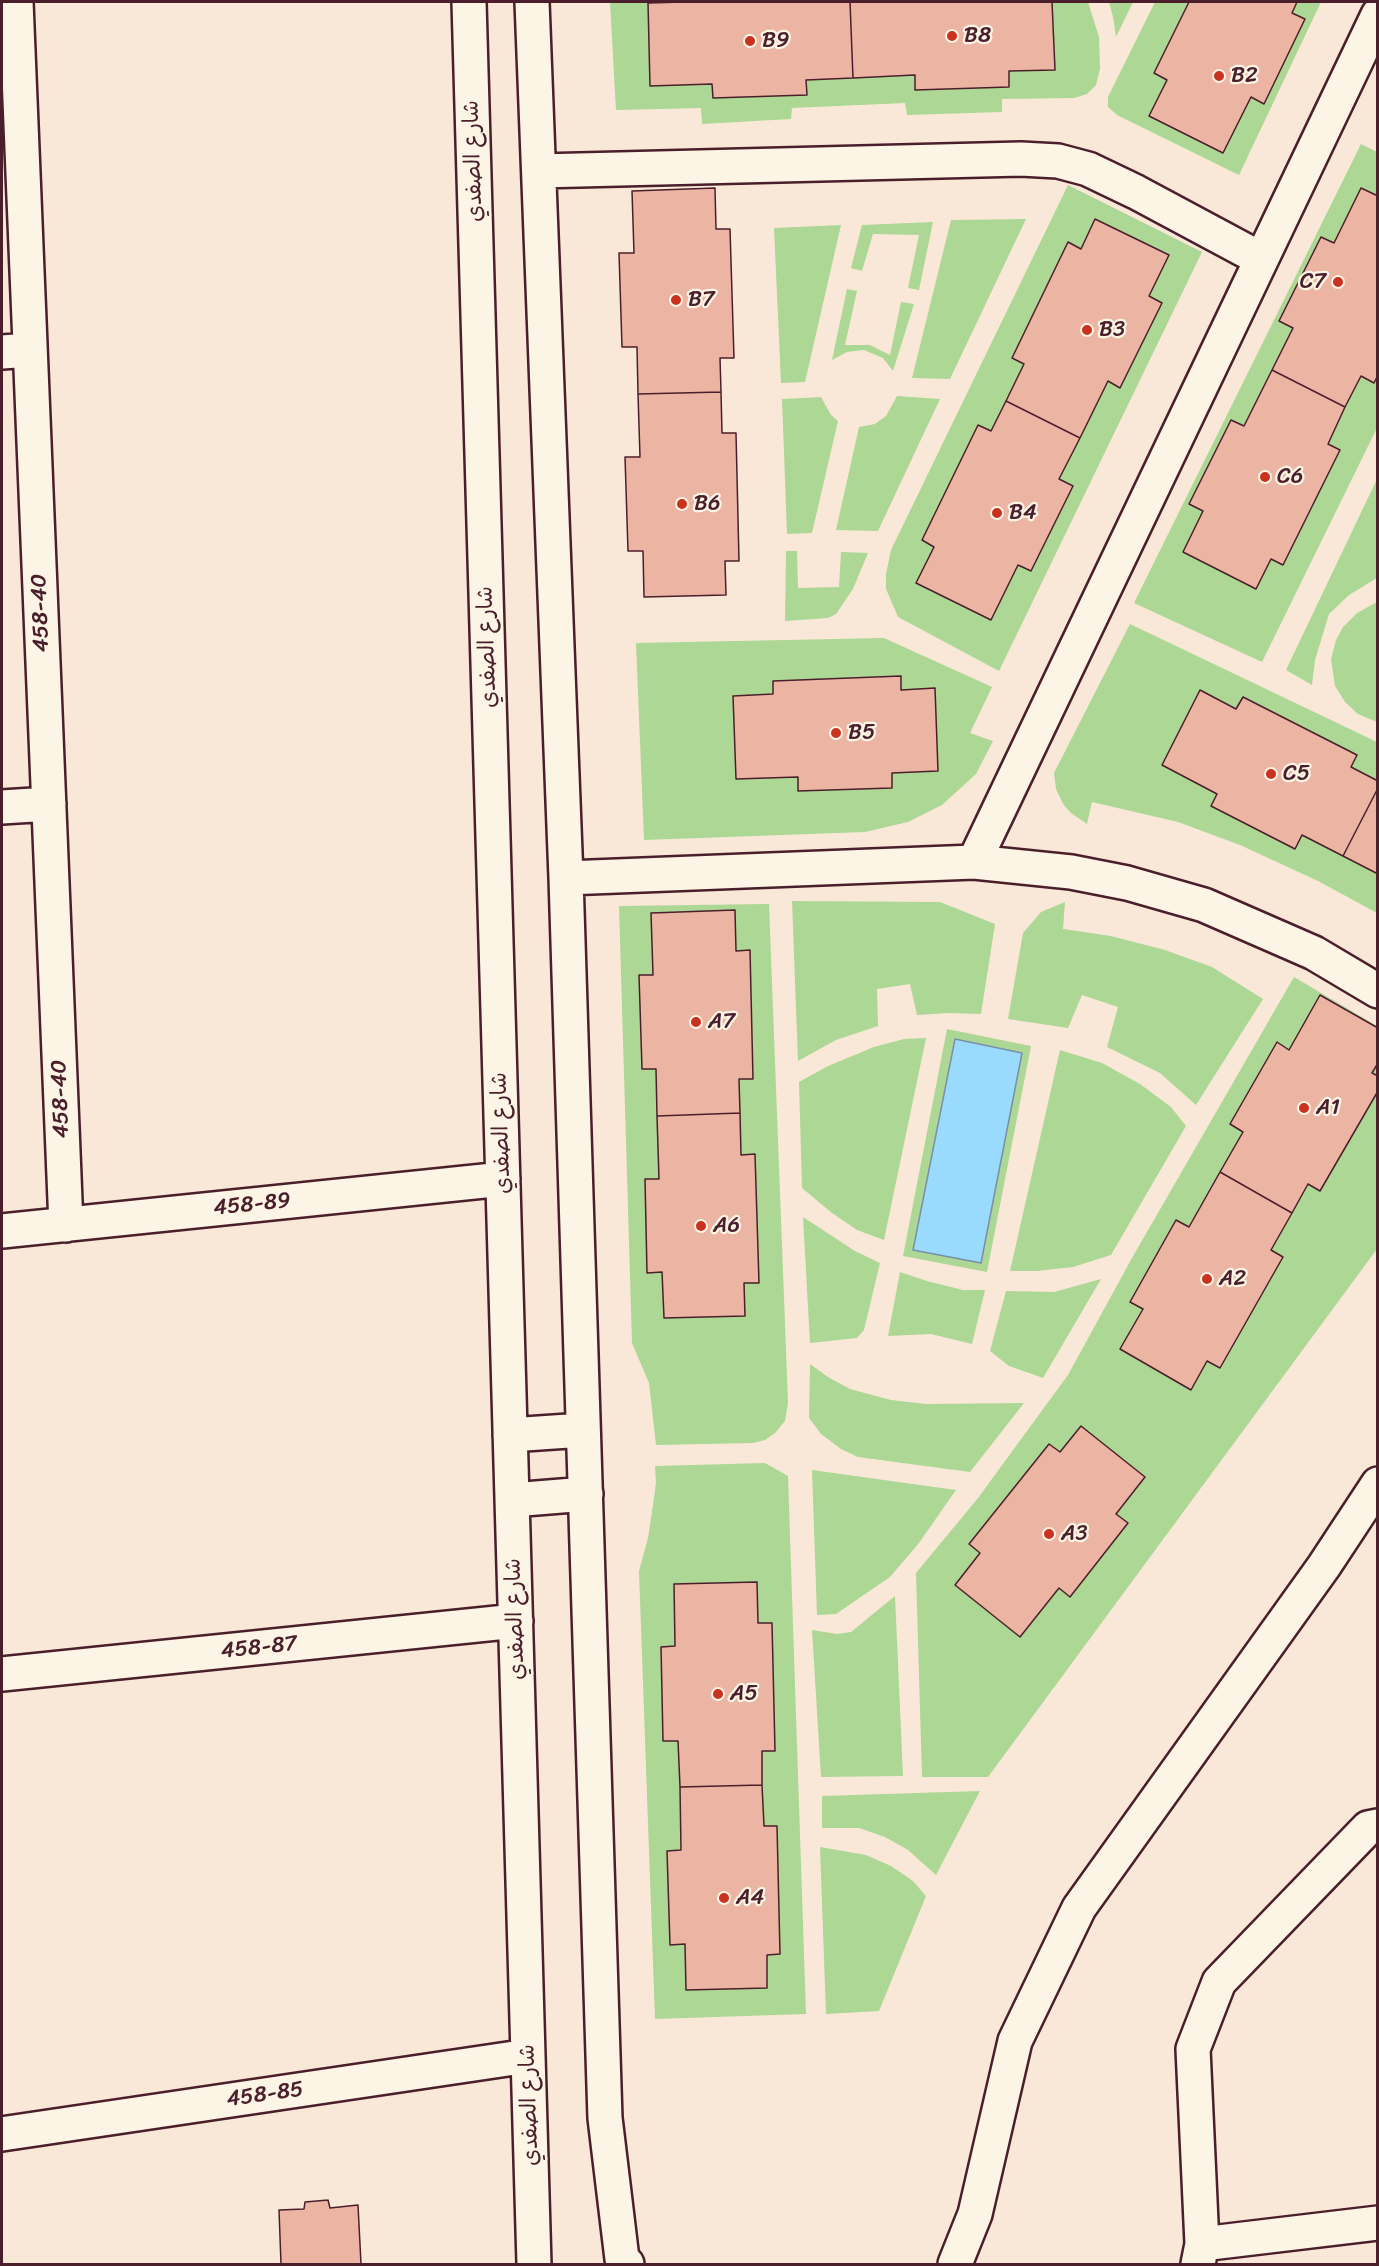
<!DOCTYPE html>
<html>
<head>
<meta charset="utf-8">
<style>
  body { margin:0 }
  #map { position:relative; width:1379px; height:2266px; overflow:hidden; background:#f9e8d8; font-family:Sriracha,sans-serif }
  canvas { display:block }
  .frame { position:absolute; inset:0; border:3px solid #4a1f2b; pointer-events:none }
</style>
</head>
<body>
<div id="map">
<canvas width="1379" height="2266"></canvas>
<div class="frame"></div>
</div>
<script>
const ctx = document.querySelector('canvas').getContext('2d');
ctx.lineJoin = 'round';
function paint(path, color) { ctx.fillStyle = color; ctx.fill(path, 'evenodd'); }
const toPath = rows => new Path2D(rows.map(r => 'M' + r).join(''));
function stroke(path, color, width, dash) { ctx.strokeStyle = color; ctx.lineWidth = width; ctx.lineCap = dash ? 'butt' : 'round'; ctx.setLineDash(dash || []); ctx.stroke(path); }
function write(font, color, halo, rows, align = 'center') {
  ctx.font = font + ' Sriracha,"Playpen Sans Arabic",sans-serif'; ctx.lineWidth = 4.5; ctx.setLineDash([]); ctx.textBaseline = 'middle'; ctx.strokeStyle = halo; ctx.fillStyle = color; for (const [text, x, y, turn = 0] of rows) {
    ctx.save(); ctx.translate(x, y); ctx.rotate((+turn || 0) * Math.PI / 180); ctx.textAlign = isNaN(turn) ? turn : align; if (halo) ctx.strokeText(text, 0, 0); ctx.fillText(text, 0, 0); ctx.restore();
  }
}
paint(toPath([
  [610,2,1088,2,1099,37,1100,69,1096,85,1087,94,1074,98,1002,99,1002,112,907,115,905,103,792,108,791,119,702,124,701,108,616,110],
  [1109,2,1133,2,1116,37,1113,17],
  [1155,2,1321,2,1239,175,1117,115,1108,107,1108,97],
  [1361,144,1377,152,1377,428,1262,662,1134,603],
  [1068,185,1202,252,999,671,898,617,886,589,886,574,891,550],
  [1026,219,950,379,912,378,951,220],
  [933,222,919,290,908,288,919,235,873,234,862,271,851,268,862,225],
  [841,225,805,382,781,383,774,228],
  [847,289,857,291,845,345,870,345,890,355,901,302,914,304,893,371,883,358,864,350,847,352,832,360],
  [897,396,940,399,878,531,836,530,859,427,875,424,886,416],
  [821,397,831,415,838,421,812,533,787,534,782,399],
  [1377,479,1377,578,1349,595,1329,614,1315,660,1312,685,1286,670],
  [786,551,797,551,798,588,839,587,841,552,868,553,853,589,836,614,828,618,785,621],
  [1377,602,1377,722,1358,714,1345,702,1335,686,1331,659,1336,640,1343,627,1357,613],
  [1130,624,1377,742,1377,913,1318,881,1240,845,1178,822,1092,802,1087,824,1071,813,1063,804,1056,789,1054,773],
  [884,638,992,687,970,733,993,741,976,774,942,805,908,822,865,832,644,840,636,643],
  [792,901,940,902,995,924,981,1014,949,1013,917,1015,910,984,877,989,878,1026,836,1040,798,1061],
  [1065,902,1063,929,1111,936,1165,950,1212,967,1263,999,1196,1105,1160,1073,1107,1047,1118,1007,1082,995,1068,1028,1008,1019,1023,933,1041,912],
  [769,904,788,1403,785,1421,775,1433,765,1440,753,1443,656,1445,649,1383,632,1343,619,906],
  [1294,977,1377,1026,1377,1249,988,1777,922,1777,916,1573,978,1498,1068,1375,1132,1258],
  [947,1029,1031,1046,987,1272,903,1256],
  [926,1038,884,1240,857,1230,832,1213,802,1188,799,1082,828,1066,874,1047,904,1039],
  [1060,1050,1102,1063,1140,1084,1171,1107,1186,1126,1111,1255,1073,1267,1037,1271,1010,1271],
  [803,1217,855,1251,880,1263,864,1330,857,1338,810,1343],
  [900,1272,927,1281,963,1290,985,1290,972,1344,931,1334,888,1336],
  [1101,1279,1043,1378,1009,1366,990,1351,1006,1291,1054,1292],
  [810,1364,828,1377,850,1389,891,1400,926,1404,1024,1403,970,1472,858,1457,841,1449,821,1434,809,1418],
  [765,1463,788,1476,806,2014,655,2019,639,1571,648,1538,653,1505,656,1483,655,1466],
  [812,1470,956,1490,919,1543,890,1577,836,1614,817,1615],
  [895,1596,903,1776,821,1777,812,1630,837,1634,851,1632],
  [980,1791,936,1875,908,1850,885,1837,859,1828,822,1828,822,1796],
  [820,1847,866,1855,891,1866,913,1881,926,1896,879,2011,826,2014]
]), '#add794');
const water = toPath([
  [955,1039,1022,1053,981,1263,913,1250,955,1039]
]);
paint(water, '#9adafc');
stroke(water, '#7a8fa8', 1.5);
const building = toPath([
  [683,2,850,2,853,78,806,80,807,95,713,98,712,84,650,86,648,3,683,2],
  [850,2,1052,2,1055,70,1009,71,1009,87,915,90,915,75,853,78,850,2],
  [1189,2,1297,2,1292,13,1305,19,1264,104,1251,97,1223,153,1149,116,1167,80,1154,73,1189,2],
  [715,188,716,229,730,229,734,358,720,358,721,392,638,394,637,347,622,347,619,253,634,253,632,191,715,188],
  [1361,188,1378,196,1378,375,1374,383,1361,376,1345,407,1272,370,1293,328,1279,321,1321,237,1334,243,1361,188],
  [1095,219,1169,255,1149,296,1162,303,1120,388,1108,381,1080,438,1006,401,1024,364,1012,358,1068,242,1081,249,1095,219],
  [1272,370,1345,407,1328,444,1340,450,1283,565,1271,559,1256,589,1183,552,1203,511,1189,504,1231,420,1244,426,1272,370],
  [721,392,722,433,736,433,739,561,725,561,726,595,644,597,643,551,628,551,625,457,640,457,638,394,721,392],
  [1006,401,1080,438,1059,479,1073,486,1031,571,1018,565,991,620,916,583,934,547,922,540,978,425,991,431,1006,401],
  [901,676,901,690,935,688,938,771,892,773,892,788,798,791,798,777,736,779,733,696,773,694,773,681,901,676],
  [1200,690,1236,709,1243,697,1357,755,1351,767,1378,781,1378,788,1343,856,1302,835,1295,849,1211,806,1217,794,1162,765,1200,690],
  [1378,788,1378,874,1343,856,1378,788],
  [735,910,736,951,750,950,753,1079,739,1079,740,1113,657,1116,656,1069,642,1069,639,975,653,975,651,913,735,910],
  [1320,995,1378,1028,1378,1063,1372,1073,1378,1076,1378,1091,1320,1191,1308,1184,1292,1213,1220,1172,1243,1132,1230,1124,1277,1042,1289,1050,1320,995],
  [740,1113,741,1155,755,1154,759,1283,744,1283,745,1316,664,1318,662,1272,647,1273,645,1179,659,1179,657,1116,740,1113],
  [1220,1172,1292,1213,1271,1250,1283,1257,1220,1368,1207,1361,1191,1390,1120,1349,1143,1309,1130,1302,1176,1220,1189,1227,1220,1172],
  [1081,1426,1145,1477,1116,1514,1128,1523,1070,1597,1059,1588,1020,1637,955,1585,980,1553,969,1544,1049,1444,1060,1452,1081,1426],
  [757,1582,758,1623,772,1623,775,1751,762,1751,762,1785,680,1787,678,1741,663,1741,661,1647,675,1646,674,1584,757,1582],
  [762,1785,764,1826,777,1826,780,1954,767,1955,767,1988,686,1990,685,1944,670,1945,667,1851,681,1850,680,1787,762,1785],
  [328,2200,330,2208,358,2205,361,2264,281,2264,279,2210,304,2209,305,2202,328,2200]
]);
paint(building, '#ecb4a2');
stroke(building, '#4a1f2b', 1.5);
const minor = toPath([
  [16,2,66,1225],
  [469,2,534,2264],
  [532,2,566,878,605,2118,622,2259,627,2264],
  [539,171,1021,159,1058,161,1088,169,1136,192,1261,259],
  [2,352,30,350],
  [2,807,49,804],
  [974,862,1378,15],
  [566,878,974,862,1071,872,1127,883,1204,905,1314,953,1378,991],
  [2,1231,503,1179],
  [510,1435,583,1430],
  [512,1500,586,1494],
  [2,1674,516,1621],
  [2,2134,528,2056],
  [1202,2244,1378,2223],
  [955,2264,975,2214,1015,2041,1079,1908,1324,1566,1378,1484],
  [1198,2264,1202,2244,1193,2049,1219,1982,1368,1828,1378,1826]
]);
stroke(minor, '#4a1f2b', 38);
stroke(minor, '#fcf5e5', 33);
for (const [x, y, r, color] of [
  [952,36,6,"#c8321e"],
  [750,41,6,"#c8321e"],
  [1219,76,6,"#c8321e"],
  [1338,282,6,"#c8321e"],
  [676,300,6,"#c8321e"],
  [1087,330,6,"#c8321e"],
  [1265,477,6,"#c8321e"],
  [682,504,6,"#c8321e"],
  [997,513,6,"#c8321e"],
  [836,733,6,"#c8321e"],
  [1271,774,6,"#c8321e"],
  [696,1022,6,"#c8321e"],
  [1304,1108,6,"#c8321e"],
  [701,1226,6,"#c8321e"],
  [1207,1279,6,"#c8321e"],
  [1049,1534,6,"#c8321e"],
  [718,1694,6,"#c8321e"],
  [724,1898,6,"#c8321e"]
]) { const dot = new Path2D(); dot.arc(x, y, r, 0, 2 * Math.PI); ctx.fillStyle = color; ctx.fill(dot); stroke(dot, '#fcf5e5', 2); }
write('22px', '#4a1f2b', '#fcf5e5', [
  ["B8",964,36],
  ["B9",762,41],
  ["B2",1231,76],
  ["C7",1326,282,"right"],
  ["B7",688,300],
  ["B3",1099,330],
  ["C6",1277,477],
  ["B6",694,504],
  ["B4",1009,513],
  ["B5",848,733],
  ["C5",1283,774],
  ["A7",708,1022],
  ["A1",1316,1108],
  ["A6",713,1226],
  ["A2",1219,1279],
  ["A3",1061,1534],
  ["A5",730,1694],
  ["A4",736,1898]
], 'left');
write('22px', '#4a1f2b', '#fcf5e5', [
  ["شارع الصفدي",474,161,-92],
  ["458-40",41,613,-92],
  ["شارع الصفدي",488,647,-92],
  ["458-40",61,1099,-92],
  ["شارع الصفدي",502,1133,-92],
  ["458-89",252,1205,-6],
  ["شارع الصفدي",516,1619,-92],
  ["458-87",259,1648,-6],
  ["458-85",265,2095,-8],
  ["شارع الصفدي",530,2105,-92]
]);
</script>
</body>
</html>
